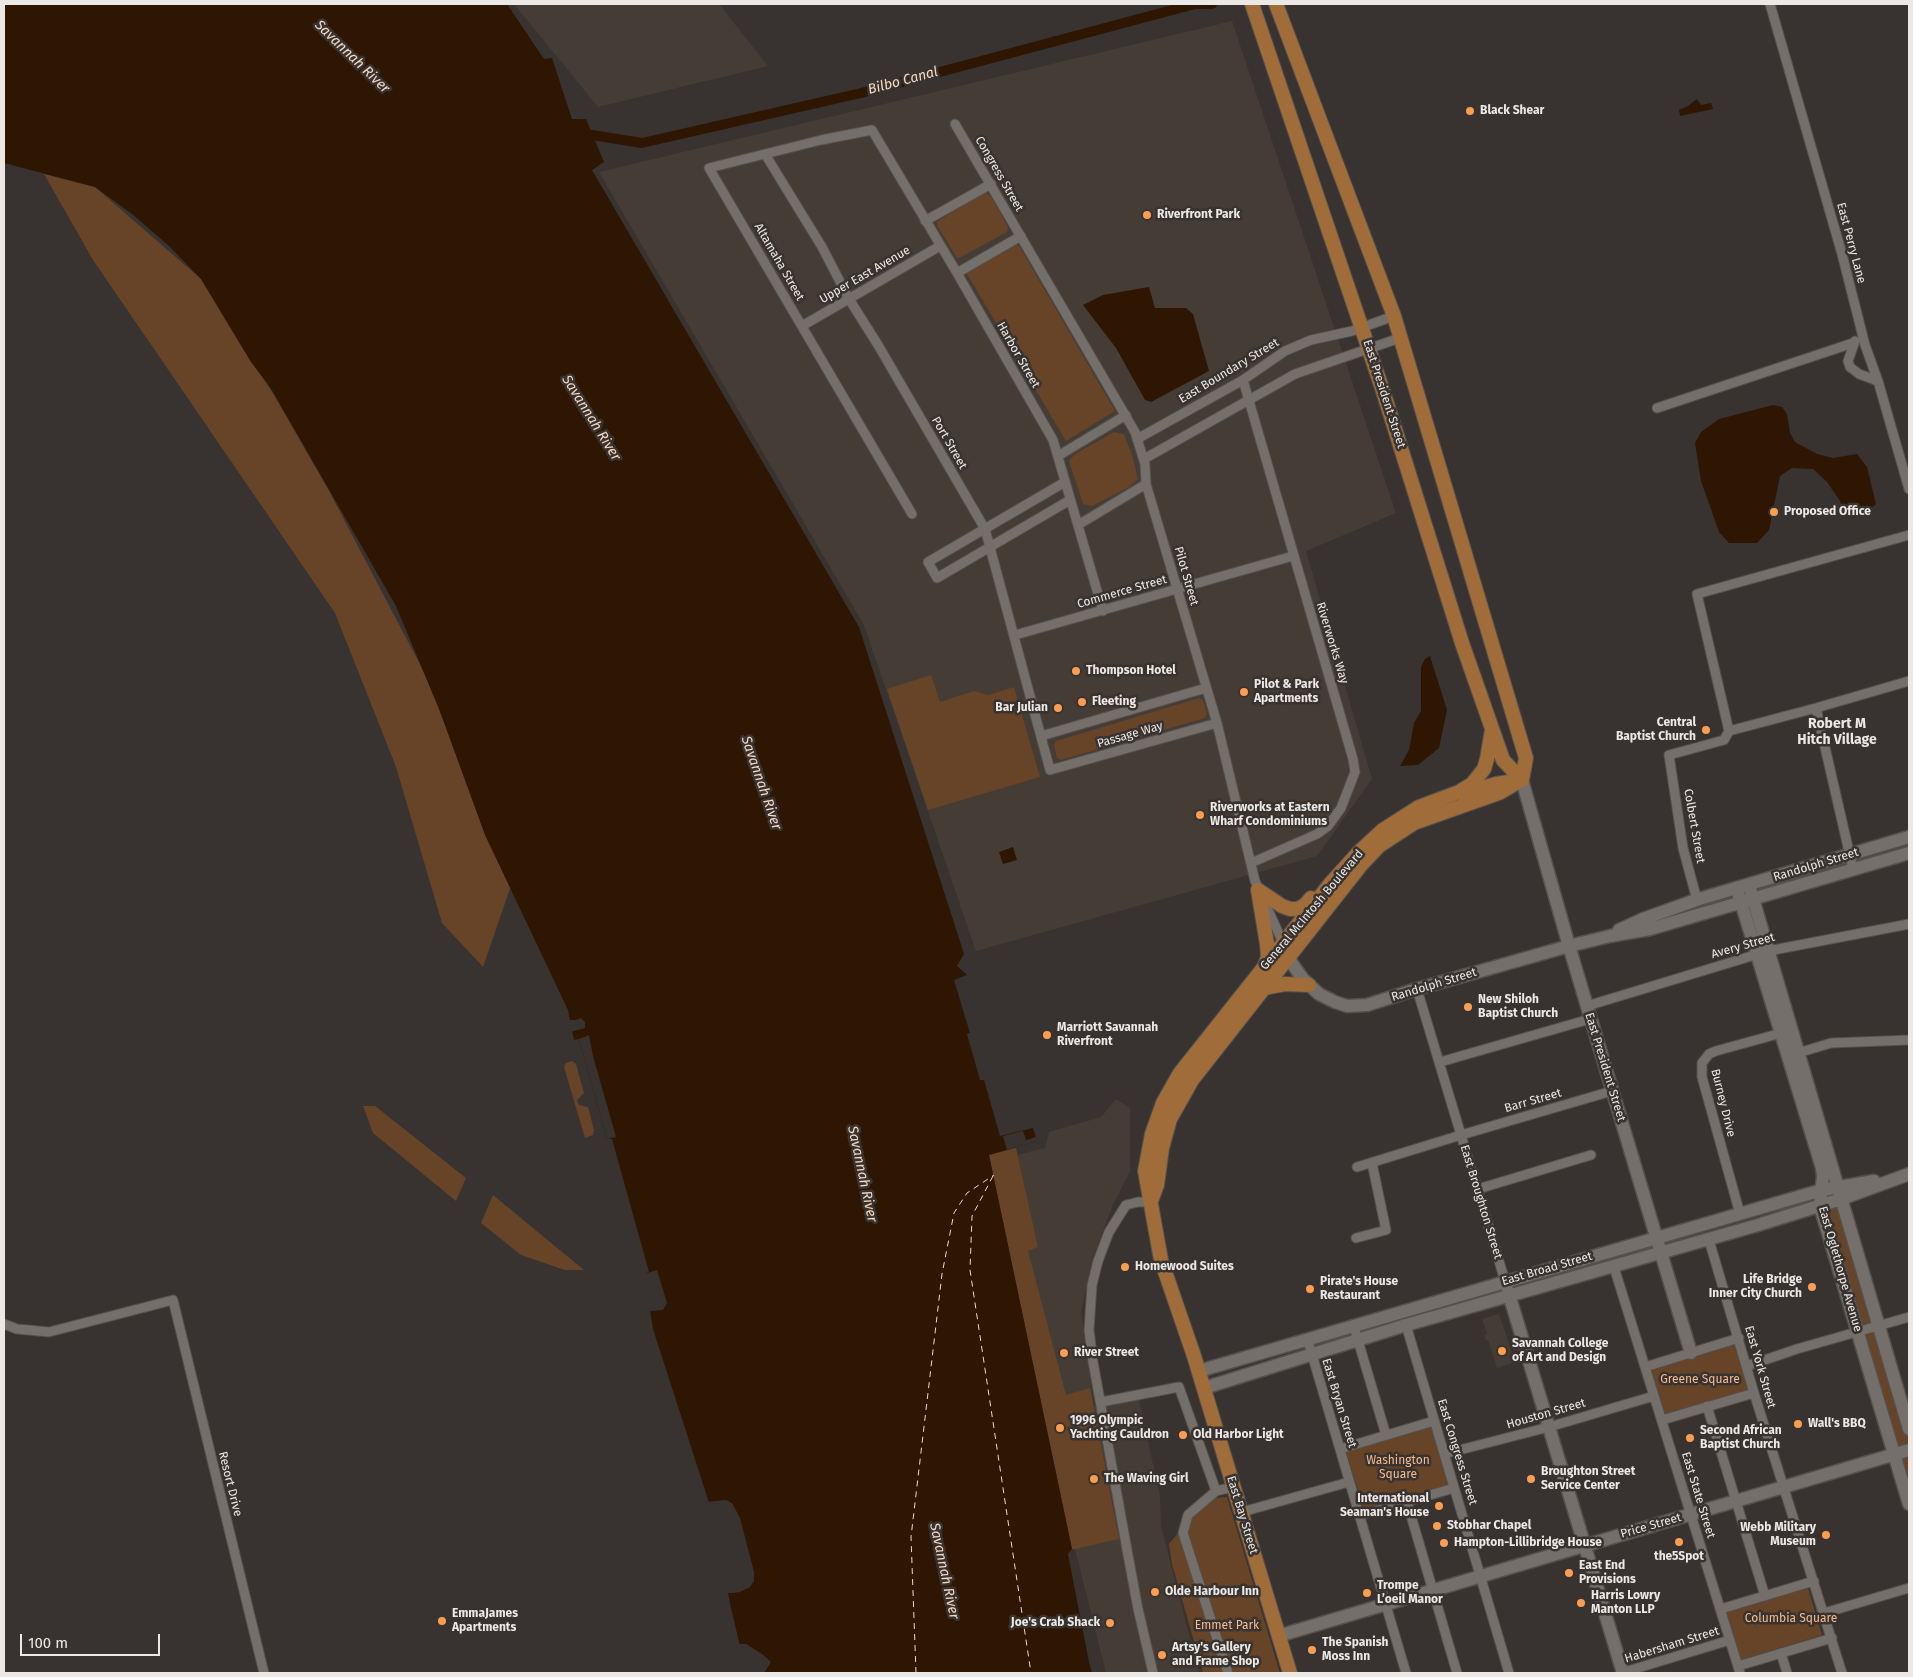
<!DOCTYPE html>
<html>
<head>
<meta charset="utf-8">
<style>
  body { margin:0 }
  #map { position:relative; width:1913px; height:1677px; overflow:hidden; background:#383330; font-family:"Fira Sans",sans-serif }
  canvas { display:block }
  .frame { position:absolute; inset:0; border:5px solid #ebe8e5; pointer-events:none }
  .scale { position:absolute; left:20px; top:1634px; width:140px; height:22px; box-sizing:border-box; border:2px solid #ebe8e5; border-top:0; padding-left:6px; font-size:15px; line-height:18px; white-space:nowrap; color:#ebe8e5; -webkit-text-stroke:4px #383330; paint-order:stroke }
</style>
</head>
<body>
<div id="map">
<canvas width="1913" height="1677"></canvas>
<div class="frame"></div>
<div class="scale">100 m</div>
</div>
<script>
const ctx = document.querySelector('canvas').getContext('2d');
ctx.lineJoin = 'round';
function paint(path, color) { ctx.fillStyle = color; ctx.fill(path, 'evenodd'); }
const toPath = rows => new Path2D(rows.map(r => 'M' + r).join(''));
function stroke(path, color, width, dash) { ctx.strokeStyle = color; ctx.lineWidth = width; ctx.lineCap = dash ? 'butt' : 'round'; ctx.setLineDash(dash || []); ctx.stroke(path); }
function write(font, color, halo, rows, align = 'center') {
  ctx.font = font + ' "Fira Sans",sans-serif'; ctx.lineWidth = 5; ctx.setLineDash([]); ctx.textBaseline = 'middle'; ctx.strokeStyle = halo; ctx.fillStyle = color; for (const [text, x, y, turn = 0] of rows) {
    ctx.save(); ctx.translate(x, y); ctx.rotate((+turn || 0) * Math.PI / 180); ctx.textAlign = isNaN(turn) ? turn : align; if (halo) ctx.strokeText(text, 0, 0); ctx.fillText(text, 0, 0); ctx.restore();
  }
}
paint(toPath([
  [514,4,719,4,768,66,598,107],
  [1232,21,1396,513,1306,551,1372,779,1317,856,976,951,864,625,599,172],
  [1116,1099,1130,1108,1130,1171,1113,1205,1094,1255,1081,1311,1094,1406,1138,1395,1160,1497,1161,1526,1199,1673,1106,1673,1075,1549,1081,1534,999,1160,1045,1148,1049,1132,1101,1117],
  [1499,1314,1515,1362,1497,1368,1488,1340,1486,1340,1484,1335,1487,1334,1482,1319]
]), '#453c35');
paint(toPath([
  [44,174,95,187,201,279,236,337,274,395,329,491,425,674,514,877,483,967,442,923,396,767,335,613,93,260],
  [981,193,986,193,991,196,1008,227,1007,232,959,258,957,258,938,227,937,222],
  [1018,244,1115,411,1066,441,966,272,1011,246],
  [1114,432,1124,434,1133,458,1138,479,1129,487,1092,506,1083,504,1069,461,1075,454],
  [931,675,940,702,974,691,988,695,1014,687,1040,777,928,810,887,689],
  [1199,698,1203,700,1207,714,1205,718,1061,760,1057,758,1054,745,1056,741],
  [572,1061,576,1064,584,1093,577,1100,579,1105,588,1107,594,1130,593,1135,585,1138,564,1067,566,1063],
  [363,1106,375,1106,466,1178,456,1201,373,1133],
  [1016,1148,1038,1247,1028,1251,1066,1395,1090,1388,1119,1539,1075,1549,1072,1549,989,1155],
  [493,1195,584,1270,565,1270,521,1255,481,1223],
  [1848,1201,1909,1408,1909,1512,1818,1212],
  [1736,1344,1750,1389,1665,1415,1651,1370],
  [1432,1426,1450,1485,1364,1510,1346,1451],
  [1227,1497,1280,1673,1203,1673,1172,1564,1169,1544,1193,1515,1214,1498],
  [1808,1588,1822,1635,1740,1660,1725,1613]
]), '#674328');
paint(toPath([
  [4,4,507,4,544,59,552,58,572,119,586,119,604,162,592,170,859,627,964,954,957,966,967,975,954,980,970,1033,967,1034,980,1080,984,1080,1000,1136,1033,1128,1037,1141,989,1155,1072,1549,1068,1554,1089,1662,1092,1673,736,1673,744,1663,731,1608,713,1515,653,1329,647,1291,646,1273,649,1272,612,1139,607,1139,579,1039,574,1040,568,1010,485,835,439,709,396,606,270,387,251,362,201,279,169,246,132,214,95,187,4,163],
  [1697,99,1701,105,1711,103,1713,109,1680,116,1679,110,1688,106],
  [1149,287,1155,308,1186,308,1193,314,1209,371,1151,402,1145,400,1116,348,1083,305,1103,295],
  [1773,405,1782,407,1787,414,1790,433,1795,442,1817,454,1833,458,1857,454,1867,467,1876,504,1864,515,1853,518,1844,512,1840,501,1827,482,1813,469,1792,468,1780,476,1769,530,1757,543,1729,543,1719,532,1701,481,1695,443,1701,432,1719,419],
  [1430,656,1447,710,1439,748,1418,765,1400,766,1409,750,1414,723,1421,711,1421,667,1425,659],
  [1013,847,1017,860,1003,864,999,852]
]), '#2f1602');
paint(toPath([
  [581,1018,585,1022,585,1028,570,1032,567,1020,576,1020],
  [589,1035,593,1056,616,1137,607,1139,579,1039],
  [1023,1131,1026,1140,1036,1137,1037,1141,1007,1150,1003,1136],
  [657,1270,667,1303,663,1310,649,1311,644,1291,644,1274],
  [726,1500,732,1503,740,1518,754,1572,754,1581,750,1587,740,1592,732,1593,726,1593,706,1502],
  [737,1644,746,1644,762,1654,771,1662,764,1673,733,1673,741,1663]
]), '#383330');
stroke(toPath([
  [592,135,642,143,861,93,1195,4,1212,4]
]), '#2f1602', 10);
stroke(toPath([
  [993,1176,972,1216,970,1270,1031,1673],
  [916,1673,911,1537,942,1274,954,1213,967,1193,994,1175]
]), '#f7d8c1', 1, [6, 5]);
const street = toPath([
  [1770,4,1842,254,1865,345,1878,381,1909,489],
  [955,124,1135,432,1145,464,1146,484,1217,723,1255,881,1283,943],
  [765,154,822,247,849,299,878,345,985,529,1050,770,1217,723],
  [925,221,991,184],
  [957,273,1021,236],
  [802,326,940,246],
  [1855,341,1848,361,1850,367,1859,374,1878,381],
  [1243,380,1353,759,1355,772,1341,808,1328,826,1317,834,1251,863],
  [1657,408,1853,343],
  [1137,439,1243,380,1285,351,1311,340,1352,331,1394,316],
  [1058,456,1126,415],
  [1144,459,1295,374,1400,338],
  [1065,482,928,562,937,578,1070,500],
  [912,514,709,168,821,140,872,130,957,273,1053,440,1103,611],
  [1078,525,1146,484],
  [1015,635,1293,556],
  [1729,731,1697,594,1909,535],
  [1041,736,1206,688],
  [1853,869,1816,708,1909,681],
  [1697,900,1683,848,1669,755,1724,740,1729,731,1816,708],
  [1417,989,1505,1281],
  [1587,1006,1768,951,1909,924],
  [1798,1053,1831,1043,1909,1040],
  [1440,1062,1590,1019],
  [1357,1167,1461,1135,1612,1091],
  [1478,1189,1591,1155],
  [1151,1202,1138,1202,1126,1205,1109,1232,1098,1261,1092,1285,1089,1330,1093,1362,1128,1555,1138,1609,1153,1673],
  [1740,1214,1702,1077,1702,1063,1709,1054,1716,1051,1785,1032],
  [1356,1238,1386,1230,1372,1163],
  [1709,1240,1754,1393,1842,1673],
  [1614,1267,1740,1673],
  [4,1324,17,1329,49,1332,173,1300,264,1673],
  [1406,1325,1509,1673],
  [1354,1327,1386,1435],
  [1308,1341,1406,1673],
  [1747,1366,1797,1349,1909,1317],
  [1645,1367,1739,1338],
  [1101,1402,1179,1387,1216,1491],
  [1707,1406,1765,1596],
  [1662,1420,1754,1393],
  [1340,1449,1434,1421],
  [1444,1454,1549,1427,1654,1396],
  [1407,1502,1457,1673],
  [1242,1514,1249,1510,1349,1482],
  [1359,1516,1454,1488],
  [1721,1609,1814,1581],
  [1824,1613,1909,1588],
  [1781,1653,1787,1673],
  [1738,1666,1832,1638],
  [1228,1673,1183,1533,1188,1515,1216,1491,1234,1487],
  [1621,1673,1730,1640]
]);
const secondary = toPath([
  [1522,780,1569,946,1691,1353],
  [1749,885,1909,1429],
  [1737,889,1822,1168,1823,1176,1820,1206,1909,1504],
  [1619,930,1643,919,1699,899,1909,837],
  [1286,950,1291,962,1303,979,1319,994,1335,1002,1347,1006,1367,1005,1417,989,1569,946,1610,936,1650,929,1909,853],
  [1508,1291,1623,1673],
  [1199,1371,1822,1190,1874,1181],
  [1204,1388,1406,1325,1758,1225,1841,1199,1909,1174],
  [1278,1636,1909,1450]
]);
const primary = toPath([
  [1252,4,1383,391,1462,643,1503,760,1522,780],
  [1276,4,1394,316,1526,758,1522,780],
  [1462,790,1472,784,1484,769,1487,759,1492,730],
  [1258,890,1282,906,1290,909,1298,909,1305,905,1311,898],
  [1258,890,1267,944,1268,957,1265,965],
  [1264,988,1285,984,1309,985],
  [1151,1201,1157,1185,1162,1148,1170,1119,1192,1080,1361,865,1379,846,1414,823,1499,793,1516,783],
  [1290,1673,1194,1356,1161,1260,1145,1171,1152,1134,1163,1103,1180,1073,1330,884,1358,853,1383,830,1419,807,1459,792,1465,793,1496,784,1522,780]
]);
stroke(street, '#54504d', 11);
stroke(secondary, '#54504d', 15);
stroke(primary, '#54504d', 16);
stroke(street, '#746f6a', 9);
stroke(secondary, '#746f6a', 12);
stroke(primary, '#a06c39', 14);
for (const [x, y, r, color] of [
  [1470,111,5,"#fb9e51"],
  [1147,215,5,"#fb9e51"],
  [1774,512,5,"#fb9e51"],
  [1076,671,5,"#fb9e51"],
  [1244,692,5,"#fb9e51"],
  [1082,702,5,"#fb9e51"],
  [1058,708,5,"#fb9e51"],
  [1706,730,5,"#fb9e51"],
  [1200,815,5,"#fb9e51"],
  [1468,1007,5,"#fb9e51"],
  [1047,1035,5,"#fb9e51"],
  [1125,1267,5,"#fb9e51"],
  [1812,1287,5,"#fb9e51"],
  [1310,1289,5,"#fb9e51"],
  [1502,1351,5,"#fb9e51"],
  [1064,1353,5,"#fb9e51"],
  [1798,1424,5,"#fb9e51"],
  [1060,1428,5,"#fb9e51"],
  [1183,1435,5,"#fb9e51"],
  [1690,1438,5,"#fb9e51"],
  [1094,1479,5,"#fb9e51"],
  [1531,1479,5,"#fb9e51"],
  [1439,1506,5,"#fb9e51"],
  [1437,1526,5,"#fb9e51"],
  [1826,1535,5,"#fb9e51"],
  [1679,1542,5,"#fb9e51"],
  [1444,1543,5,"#fb9e51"],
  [1569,1573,5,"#fb9e51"],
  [1155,1592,5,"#fb9e51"],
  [1367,1593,5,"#fb9e51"],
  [1581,1603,5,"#fb9e51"],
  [442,1621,5,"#fb9e51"],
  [1110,1623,5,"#fb9e51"],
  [1312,1650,5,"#fb9e51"],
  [1162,1655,5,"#fb9e51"]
]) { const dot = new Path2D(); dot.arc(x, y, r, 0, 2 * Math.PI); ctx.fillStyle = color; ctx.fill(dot); stroke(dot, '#383330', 2); }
write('bold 12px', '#ebe8e5', '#383330', [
  ["Black Shear",1480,111],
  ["Riverfront Park",1157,215],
  ["Proposed Office",1784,512],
  ["Thompson Hotel",1086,671],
  ["Pilot & Park",1254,685],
  ["Apartments",1254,699],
  ["Fleeting",1092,702],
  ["Bar Julian",1048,708,"right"],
  ["Central",1696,723,"right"],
  ["Baptist Church",1696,737,"right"],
  ["Riverworks at Eastern",1210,808],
  ["Wharf Condominiums",1210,822],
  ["New Shiloh",1478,1000],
  ["Baptist Church",1478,1014],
  ["Marriott Savannah",1057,1028],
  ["Riverfront",1057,1042],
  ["Homewood Suites",1135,1267],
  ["Life Bridge",1802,1280,"right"],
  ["Inner City Church",1802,1294,"right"],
  ["Pirate's House",1320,1282],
  ["Restaurant",1320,1296],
  ["Savannah College",1512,1344],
  ["of Art and Design",1512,1358],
  ["River Street",1074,1353],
  ["1996 Olympic",1070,1421],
  ["Yachting Cauldron",1070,1435],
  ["Wall's BBQ",1808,1424],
  ["Second African",1700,1431],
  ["Baptist Church",1700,1445],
  ["Old Harbor Light",1193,1435],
  ["Broughton Street",1541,1472],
  ["Service Center",1541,1486],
  ["The Waving Girl",1104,1479],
  ["International",1429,1499,"right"],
  ["Seaman's House",1429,1513,"right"],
  ["Stobhar Chapel",1447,1526],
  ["Webb Military",1816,1528,"right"],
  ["Museum",1816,1542,"right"],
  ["Hampton-Lillibridge House",1454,1543],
  ["the5Spot",1679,1557,"center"],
  ["East End",1579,1566],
  ["Provisions",1579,1580],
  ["Trompe",1377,1586],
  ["L’oeil Manor",1377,1600],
  ["Olde Harbour Inn",1165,1592],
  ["Harris Lowry",1591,1596],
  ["Manton LLP",1591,1610],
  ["EmmaJames",452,1614],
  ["Apartments",452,1628],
  ["Joe's Crab Shack",1100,1623,"right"],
  ["The Spanish",1322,1643],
  ["Moss Inn",1322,1657],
  ["Artsy's Gallery",1172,1648],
  ["and Frame Shop",1172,1662]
], 'left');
write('12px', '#ebe8e5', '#383330', [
  ["Congress Street",999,174,60],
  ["East Perry Lane",1851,243,75],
  ["Altamaha Street",779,262,60],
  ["Upper East Avenue",865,275,-30],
  ["Harbor Street",1018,355,60],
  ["East Boundary Street",1229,371,-31],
  ["East President Street",1384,394,72],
  ["Port Street",949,443,60],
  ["Pilot Street",1186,576,74],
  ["Commerce Street",1122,592,-16],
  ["Riverworks Way",1332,643,73],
  ["Passage Way",1130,735,-16],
  ["Colbert Street",1694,826,80],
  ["Randolph Street",1816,865,-17],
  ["General McIntosh Boulevard",1312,910,-50],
  ["Avery Street",1743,946,-16],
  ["Randolph Street",1434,985,-17],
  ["East President Street",1605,1067,73],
  ["Barr Street",1533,1101,-16],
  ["Burney Drive",1723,1103,76],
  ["East Broughton Street",1481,1202,73],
  ["East Broad Street",1547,1269,-16],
  ["East Oglethorpe Avenue",1840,1269,74],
  ["East York Street",1760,1367,74],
  ["East Bryan Street",1339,1403,73],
  ["Houston Street",1546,1414,-16],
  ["East Congress Street",1457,1452,73],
  ["Resort Drive",230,1484,76],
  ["East State Street",1698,1495,73],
  ["East Bay Street",1242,1515,73],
  ["Price Street",1651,1526,-16],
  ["Habersham Street",1672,1645,-17]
]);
write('12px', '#f7ba8d', '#383330', [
  ["Greene Square",1700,1380],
  ["Washington",1398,1461],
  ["Square",1398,1475],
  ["Columbia Square",1791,1619],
  ["Emmet Park",1227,1626]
]);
write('italic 14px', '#f7d8c1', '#383330', [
  ["Savannah River",352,57,44],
  ["Bilbo Canal",903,81,-15],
  ["Savannah River",591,418,58],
  ["Savannah River",761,783,71],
  ["Savannah River",862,1174,78],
  ["Savannah River",944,1571,78]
]);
write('bold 14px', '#ebe8e5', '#383330', [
  ["Robert M",1837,724],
  ["Hitch Village",1837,740]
]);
</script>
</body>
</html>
